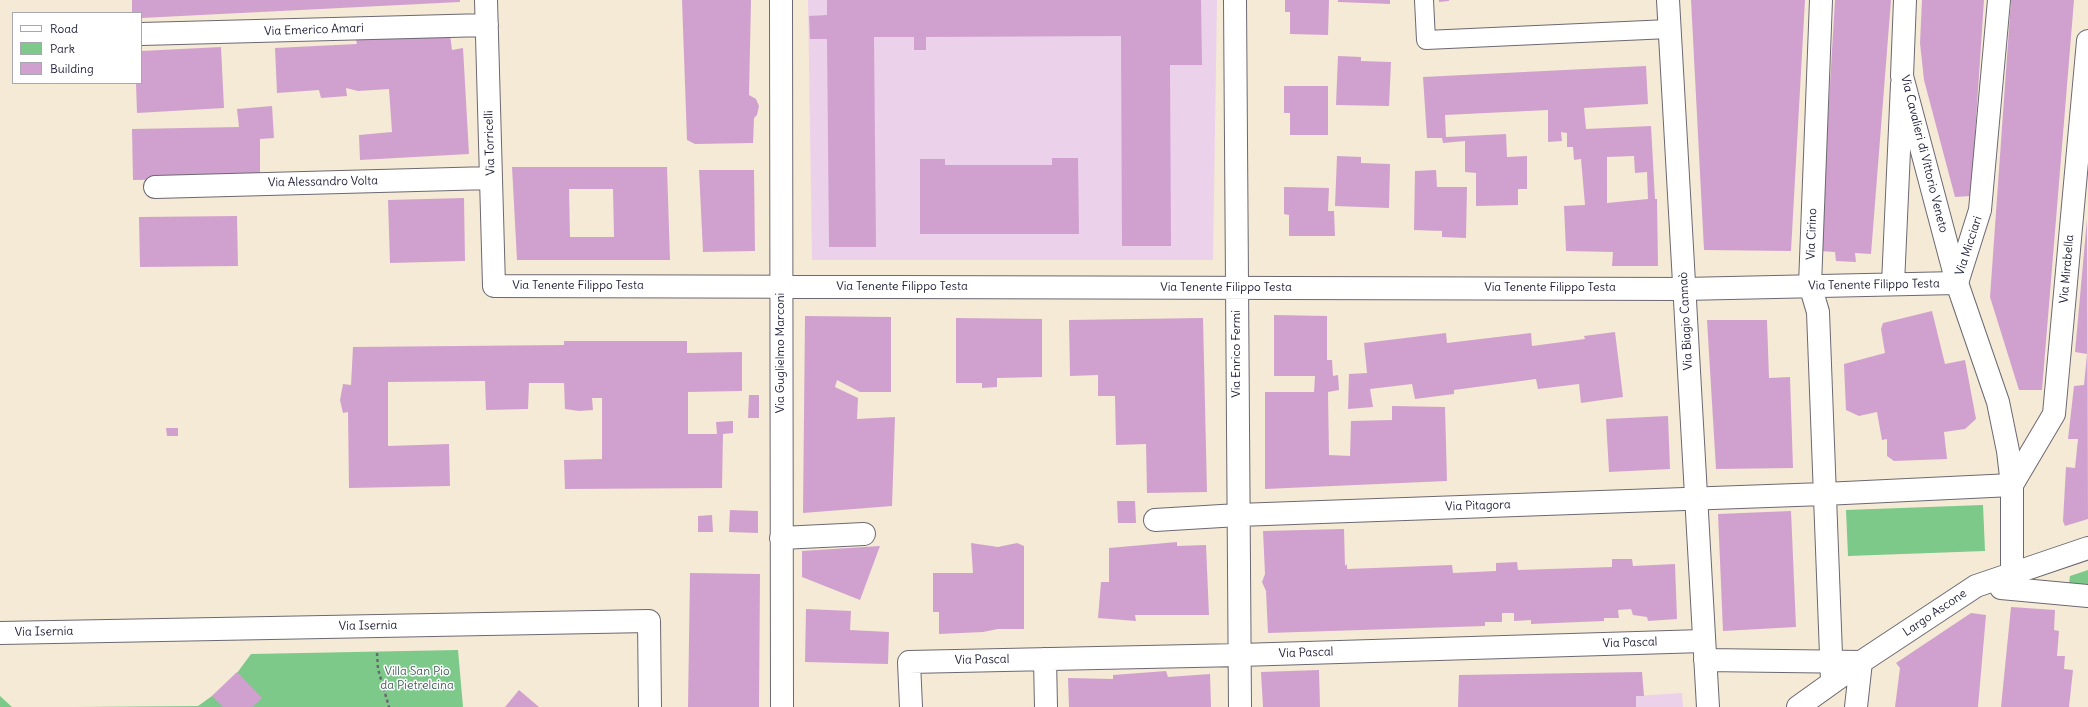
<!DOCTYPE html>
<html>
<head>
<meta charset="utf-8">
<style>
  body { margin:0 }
  #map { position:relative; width:2088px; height:707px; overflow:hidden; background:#f5ead5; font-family:Delius,sans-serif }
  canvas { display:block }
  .legend { position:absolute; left:12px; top:12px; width:130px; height:72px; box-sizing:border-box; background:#fff; border:1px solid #a7a7b1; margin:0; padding:5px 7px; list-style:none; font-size:12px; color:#22223b }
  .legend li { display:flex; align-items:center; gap:8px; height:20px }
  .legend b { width:20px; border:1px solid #a7a7b1 }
</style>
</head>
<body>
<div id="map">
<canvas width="2088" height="707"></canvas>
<ul class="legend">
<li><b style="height:5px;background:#fff"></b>Road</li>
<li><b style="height:11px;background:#7cc989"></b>Park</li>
<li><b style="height:11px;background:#d0a1ce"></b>Building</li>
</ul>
</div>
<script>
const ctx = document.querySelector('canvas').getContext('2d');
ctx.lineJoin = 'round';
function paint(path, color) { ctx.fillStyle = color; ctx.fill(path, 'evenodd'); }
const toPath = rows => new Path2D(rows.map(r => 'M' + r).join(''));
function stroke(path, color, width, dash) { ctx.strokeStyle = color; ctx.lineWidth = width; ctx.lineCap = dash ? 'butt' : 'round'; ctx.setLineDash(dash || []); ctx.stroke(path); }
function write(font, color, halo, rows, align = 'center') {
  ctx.font = font + ' Delius,sans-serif'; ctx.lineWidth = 3; ctx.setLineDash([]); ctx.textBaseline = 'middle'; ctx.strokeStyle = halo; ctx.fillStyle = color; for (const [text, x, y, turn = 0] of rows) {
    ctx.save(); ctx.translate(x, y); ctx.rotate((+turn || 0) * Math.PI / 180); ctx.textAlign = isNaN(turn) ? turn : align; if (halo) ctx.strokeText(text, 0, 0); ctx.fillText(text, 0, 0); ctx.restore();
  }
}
paint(toPath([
  [808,0,1217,0,1213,260,812,260],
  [1682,693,1683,707,1636,707,1636,696]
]), '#ecd1ea');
paint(toPath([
  [1983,505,1985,551,1848,556,1846,510],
  [2088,570,2088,584,2069,584,2070,576],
  [458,650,463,707,77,707,198,706,212,696,237,673,251,654],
  [0,696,12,707,0,707]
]), '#7cc989');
paint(toPath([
  [132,0,460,0,460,2,141,18,141,13,132,13],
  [682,0,751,0,749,95,756,99,759,106,757,115,754,118,753,143,695,144,687,140],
  [827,0,1201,0,1202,65,1170,65,1171,246,1122,246,1121,36,926,37,926,50,914,50,914,37,874,37,876,247,829,247,827,39,810,39,809,16,827,15],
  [1285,0,1329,0,1328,35,1290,34,1290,12,1285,12],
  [1338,0,1390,0,1390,4,1338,2],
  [1439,0,1449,0,1449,1,1439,2],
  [1691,0,1805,0,1791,251,1704,250],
  [1835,0,1891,0,1871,254,1855,253,1856,262,1836,261,1835,252,1820,251],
  [1922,0,1984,0,1971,196,1955,197,1924,80,1920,43],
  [2011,0,2074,0,2042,390,2019,390,1990,297],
  [450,35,452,50,463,48,469,154,360,160,359,135,392,132,389,89,358,91,346,88,347,96,321,98,319,90,277,93,275,48,357,44,356,40],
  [221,47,224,108,137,113,136,83,141,83,141,51],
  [1338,56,1361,57,1361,61,1391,62,1389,106,1336,105],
  [1646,66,1648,104,1584,108,1586,129,1651,126,1655,199,1657,199,1658,266,1612,266,1613,252,1566,251,1564,206,1585,205,1581,159,1574,160,1573,147,1567,147,1567,133,1561,132,1562,141,1548,142,1548,110,1445,115,1446,137,1506,134,1507,157,1527,156,1527,189,1518,189,1518,205,1476,206,1476,173,1465,172,1465,141,1443,143,1442,138,1427,138,1423,77],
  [1634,156,1635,173,1647,172,1648,199,1607,203,1607,157],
  [1284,86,1328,86,1328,135,1290,135,1290,113,1284,113],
  [272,106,274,138,260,139,260,178,133,180,132,129,239,127,237,109],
  [1337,156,1361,157,1361,163,1390,164,1389,208,1335,206],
  [1052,158,1078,158,1079,234,920,234,920,159,945,159,945,165,1052,165],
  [512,167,667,167,670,260,517,260],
  [569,189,613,189,614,237,570,237],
  [699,170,754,170,755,251,703,252],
  [1436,170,1437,187,1467,187,1466,238,1442,237,1442,231,1414,230,1415,171],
  [1284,187,1329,188,1328,211,1334,211,1335,236,1289,236,1289,215,1284,214],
  [464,198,465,261,390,263,388,200],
  [237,216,238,266,140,267,139,217],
  [2087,219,2088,519,2065,526,2063,521,2066,467,2075,468,2078,439,2068,439,2074,386,2084,385,2087,354,2075,352],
  [1932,311,1945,364,1965,360,1976,419,1965,429,1944,432,1947,459,1894,461,1887,456,1887,439,1882,440,1877,412,1859,416,1846,410,1844,364,1885,353,1881,329,1883,323],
  [1274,315,1327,316,1327,360,1332,360,1333,376,1338,375,1339,390,1328,392,1329,455,1350,456,1351,421,1392,420,1392,406,1445,407,1447,481,1265,489,1265,392,1314,392,1315,376,1274,376],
  [805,316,891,317,891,392,860,392,837,380,835,387,858,398,857,419,895,417,892,506,803,513],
  [956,318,1042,319,1042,377,997,378,997,387,982,388,982,383,956,383],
  [1203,318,1207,492,1147,493,1146,444,1116,445,1115,396,1098,396,1098,375,1070,376,1069,320],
  [1707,320,1767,320,1769,378,1790,377,1793,468,1716,469],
  [1615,332,1623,397,1581,403,1579,384,1538,389,1536,379,1454,390,1454,394,1415,399,1412,384,1370,389,1373,407,1348,409,1349,374,1367,373,1364,343,1446,333,1447,343,1531,333,1532,346,1585,339,1584,336],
  [564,341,687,341,687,353,742,352,742,391,688,392,688,434,717,434,716,422,733,421,733,433,723,434,722,488,565,489,564,460,602,459,602,398,592,398,593,410,579,411,565,409,564,383,529,383,528,409,486,410,485,381,388,382,388,446,449,444,450,486,349,488,348,412,343,413,340,400,343,384,351,385,353,347,564,345],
  [749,395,759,395,759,418,748,418],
  [1668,416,1670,469,1609,472,1606,419],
  [166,428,178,428,178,436,167,436],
  [1117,501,1135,501,1136,523,1118,523],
  [730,510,758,511,758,533,729,532],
  [1791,511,1796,627,1723,631,1718,514],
  [712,515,713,532,698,532,698,516],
  [1344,529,1345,566,1347,564,1347,569,1452,565,1453,573,1496,571,1496,563,1517,562,1518,570,1612,567,1612,559,1632,559,1633,566,1675,564,1677,619,1648,621,1647,617,1633,615,1631,609,1618,610,1619,618,1604,618,1604,621,1531,624,1531,620,1514,621,1514,613,1502,613,1502,622,1485,622,1485,626,1268,633,1266,591,1262,582,1265,574,1263,531],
  [1177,542,1177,546,1206,545,1209,615,1135,615,1136,621,1098,618,1101,582,1109,582,1109,548],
  [971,543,998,547,1017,543,1024,546,1024,629,998,629,983,632,939,634,939,612,933,612,933,573,973,573],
  [880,546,860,600,802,577,802,551],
  [690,573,760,574,759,707,688,707],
  [2011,607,2055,610,2054,630,2059,631,2057,656,2065,656,2064,669,2073,670,2069,707,2001,707],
  [806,609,851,611,850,630,889,632,888,664,805,662],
  [1971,613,1986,615,1978,707,1895,707,1900,668,1896,663],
  [1319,670,1320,707,1263,707,1261,672],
  [1166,671,1168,677,1210,674,1211,707,1069,707,1068,678,1113,679,1113,675],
  [237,672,262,698,252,707,223,707,212,696],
  [1642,672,1644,696,1636,696,1636,707,1458,707,1459,675],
  [519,690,539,707,505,707]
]), '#d0a1ce');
const service = toPath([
  [1424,0,1426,40,1669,29]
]);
const minor = toPath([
  [486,0,494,286,1684,289,1957,283,1980,210,1999,0],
  [781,0,782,707],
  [1235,0,1240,707],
  [1821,0,1810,285,1818,312,1832,681],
  [141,34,487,25],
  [155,187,491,178],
  [1893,284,1902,84],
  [1155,520,1238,515,1824,494,2012,485,2054,414,2088,41],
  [781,538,864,534],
  [0,633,649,621,650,707],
  [1045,659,1046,707],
  [911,707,909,662,1240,655,1703,641]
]);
const tertiary = toPath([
  [1668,0,1708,707],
  [1905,0,1902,76,1957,283,1998,402,2008,451,2012,485,2012,574,2016,589],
  [2001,588,2088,596],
  [1705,660,1861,662,1856,707],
  [1798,707,1861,662,1976,586,2088,548]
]);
stroke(service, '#6c6871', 20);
stroke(minor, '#6c6871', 24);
stroke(tertiary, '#6c6871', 24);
stroke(toPath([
  [377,653,378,669,389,707]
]), '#6c6871', 2.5, [3, 3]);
stroke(service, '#fff', 18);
stroke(minor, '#fff', 22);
stroke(tertiary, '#fff', 22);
write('12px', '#22223b', '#fff', [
  ["Via Emerico Amari",314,30,-2],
  ["Via Torricelli",490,143,-92],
  ["Via Cavalieri di Vittorio Veneto",1924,154,76],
  ["Via Alessandro Volta",323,182,-1],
  ["Via Cirino",1812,234,-88],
  ["Via Micciari",1969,246,-72],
  ["Via Mirabella",2067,269,-85],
  ["Via Tenente Filippo Testa",1874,285,-1],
  ["Via Tenente Filippo Testa",578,286],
  ["Via Tenente Filippo Testa",902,287],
  ["Via Tenente Filippo Testa",1226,288],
  ["Via Tenente Filippo Testa",1550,288],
  ["Via Biagio Cannaò",1686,321,-93],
  ["Via Guglielmo Marconi",781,353,-90],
  ["Via Enrico Fermi",1237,354,-90],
  ["Via Pitagora",1478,506,-2],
  ["Largo Ascone",1935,613,-34],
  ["Via Isernia",368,626,-1],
  ["Via Isernia",44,632,-1],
  ["Via Pascal",1630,643,-2],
  ["Via Pascal",1306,653,-2],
  ["Via Pascal",982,660,-1]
]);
write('12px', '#425c56', '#fff', [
  ["Villa San Pio",417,672],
  ["da Pietrelcina",417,686]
]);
</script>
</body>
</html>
